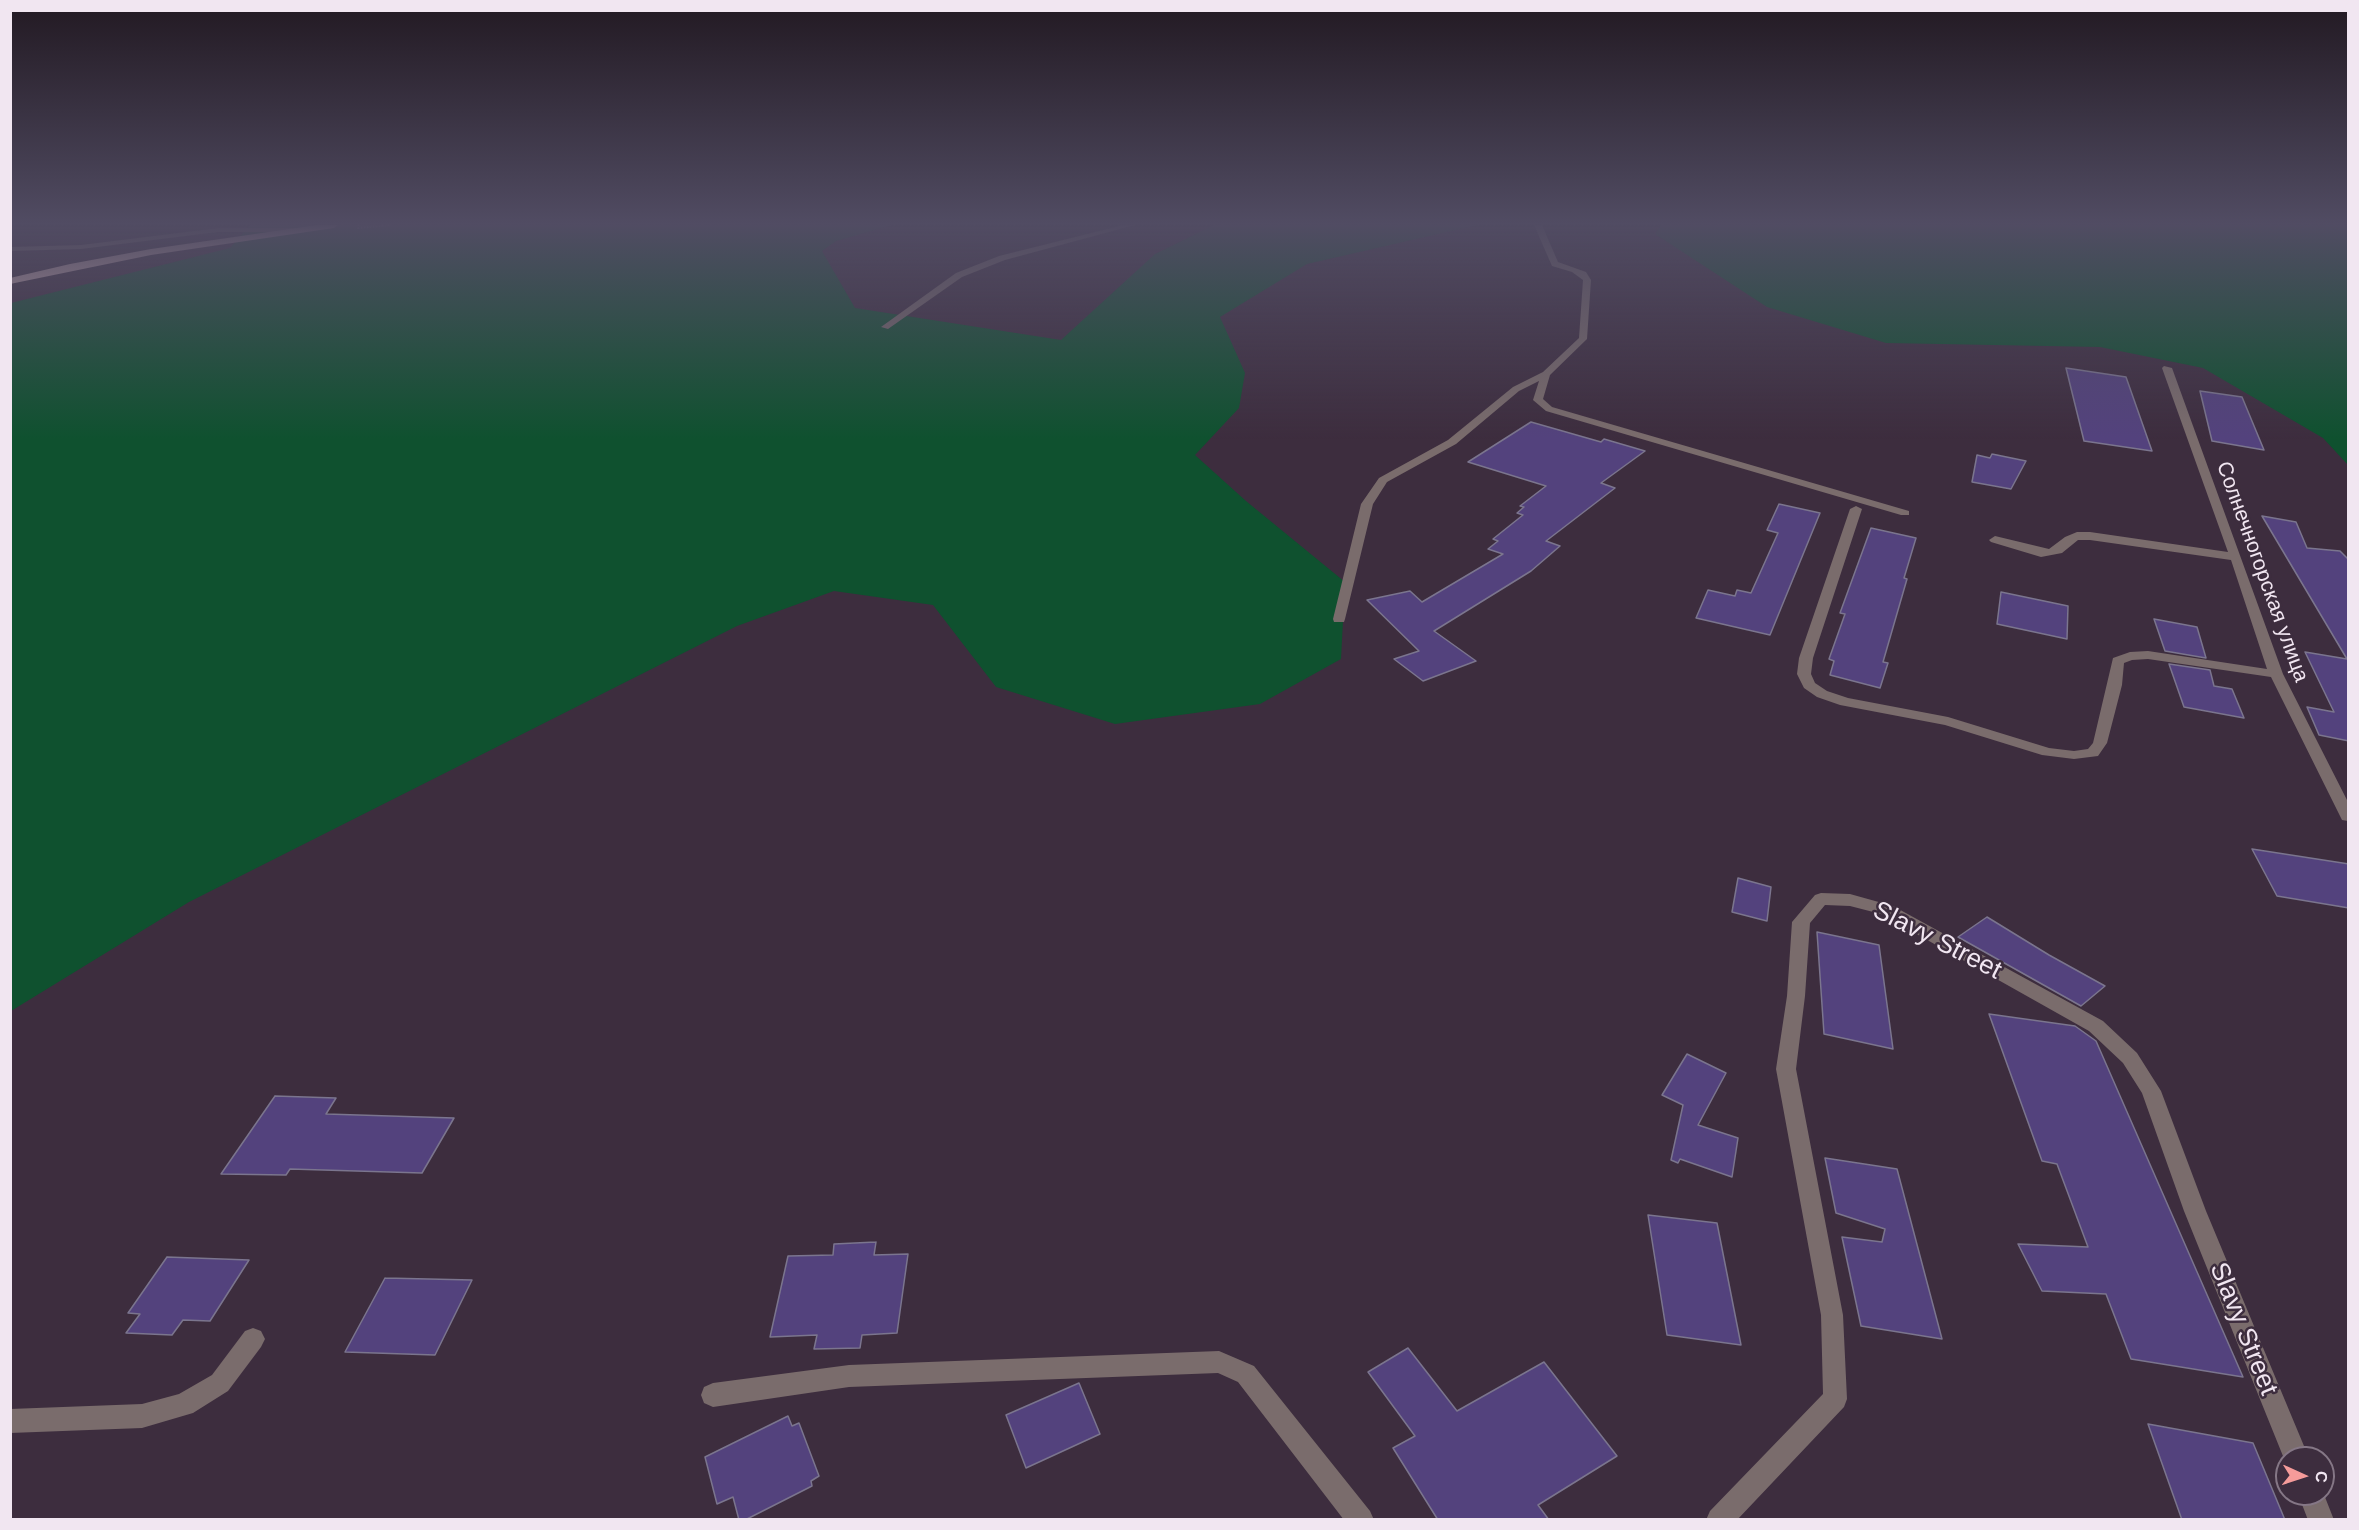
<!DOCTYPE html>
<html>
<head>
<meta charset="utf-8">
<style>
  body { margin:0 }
  #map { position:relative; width:2359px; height:1530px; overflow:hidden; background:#3d2d3e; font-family:Helvetica,sans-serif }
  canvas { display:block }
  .frame { position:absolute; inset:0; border:12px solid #f1e6f1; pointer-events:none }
  .north { position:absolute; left:2275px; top:1446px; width:60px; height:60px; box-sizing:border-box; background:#3d2d3e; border:2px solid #857786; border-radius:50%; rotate:93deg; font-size:16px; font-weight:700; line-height:24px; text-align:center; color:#f1e6f1 }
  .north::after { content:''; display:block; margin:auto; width:21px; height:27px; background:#f59b9a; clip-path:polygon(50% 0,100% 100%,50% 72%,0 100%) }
</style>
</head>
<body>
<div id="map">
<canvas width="2359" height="1530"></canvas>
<div class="frame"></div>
<div class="north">С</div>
</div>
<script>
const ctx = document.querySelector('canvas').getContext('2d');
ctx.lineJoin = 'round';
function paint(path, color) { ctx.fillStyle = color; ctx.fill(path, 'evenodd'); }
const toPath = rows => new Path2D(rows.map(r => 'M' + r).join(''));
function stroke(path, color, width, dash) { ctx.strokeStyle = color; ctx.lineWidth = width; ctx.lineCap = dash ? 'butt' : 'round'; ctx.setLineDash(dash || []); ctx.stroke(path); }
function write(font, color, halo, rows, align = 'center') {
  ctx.font = font + ' Helvetica,sans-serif'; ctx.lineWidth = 5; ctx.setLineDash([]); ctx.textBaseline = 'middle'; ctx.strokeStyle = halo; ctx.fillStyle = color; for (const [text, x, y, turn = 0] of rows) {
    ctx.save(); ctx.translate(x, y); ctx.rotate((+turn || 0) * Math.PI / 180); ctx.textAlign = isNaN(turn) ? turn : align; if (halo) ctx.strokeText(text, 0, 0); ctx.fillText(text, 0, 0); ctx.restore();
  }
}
paint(toPath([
  [250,225,892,225,836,241,822,251,855,308,1061,340,1155,254,1214,225,1477,225,1307,264,1220,317,1245,373,1239,408,1195,455,1246,501,1345,582,1341,659,1260,704,1115,724,996,687,933,605,834,591,737,626,189,902,11,1011,11,303,230,248],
  [1661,225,2348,225,2348,465,2323,438,2203,368,2100,347,1886,343,1767,307,1655,234]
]), '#0f512f');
const building = toPath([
  [2066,368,2126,377,2152,451,2084,441,2066,368],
  [2200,391,2242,397,2264,450,2212,441,2200,391],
  [1531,422,1601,442,1604,439,1645,451,1601,483,1615,488,1546,541,1560,546,1531,571,1434,631,1476,661,1423,681,1394,659,1419,651,1367,600,1410,591,1422,602,1503,554,1488,549,1498,541,1493,539,1523,515,1517,513,1524,507,1520,506,1546,486,1468,462,1531,422],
  [1992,454,2026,461,2011,489,1972,482,1977,455,1990,458,1992,454],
  [1779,504,1820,513,1770,635,1696,618,1708,590,1735,596,1737,590,1751,593,1778,533,1767,530,1779,504],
  [2262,516,2296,522,2307,548,2340,551,2349,560,2349,741,2319,735,2307,707,2334,712,2305,652,2347,659,2262,516],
  [1871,528,1916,538,1904,578,1907,579,1883,662,1888,663,1880,688,1830,675,1834,661,1829,659,1845,614,1840,613,1871,528],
  [2001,592,2068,606,2067,639,1997,624,2001,592],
  [2154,619,2197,627,2206,658,2165,651,2154,619],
  [2169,664,2210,670,2214,686,2232,689,2244,718,2184,707,2169,664],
  [2252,849,2349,864,2349,908,2277,896,2252,849],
  [1738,878,1771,887,1767,921,1732,912,1738,878],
  [1987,917,2049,955,2105,986,2081,1006,1958,937,1987,917],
  [1817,932,1879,945,1893,1049,1824,1034,1817,932],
  [1989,1014,2075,1026,2096,1041,2243,1377,2131,1359,2106,1294,2042,1291,2018,1244,2088,1247,2057,1164,2042,1161,1989,1014],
  [1687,1054,1726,1073,1698,1125,1738,1138,1732,1177,1680,1159,1678,1163,1671,1160,1683,1105,1662,1095,1687,1054],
  [275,1096,336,1098,326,1114,454,1118,422,1173,290,1169,286,1175,221,1174,275,1096],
  [1825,1158,1897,1169,1942,1339,1861,1326,1842,1237,1882,1242,1885,1229,1836,1213,1825,1158],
  [1648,1215,1717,1223,1741,1345,1667,1335,1648,1215],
  [876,1242,874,1255,908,1254,897,1333,862,1335,860,1348,814,1349,817,1335,770,1337,788,1256,833,1255,834,1244,876,1242],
  [167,1257,249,1260,210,1321,183,1320,172,1335,126,1333,140,1314,128,1313,167,1257],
  [385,1278,472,1280,435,1355,345,1352,385,1278],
  [1408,1348,1457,1411,1544,1362,1617,1456,1538,1505,1549,1520,1438,1520,1393,1448,1415,1436,1368,1372,1408,1348],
  [1079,1383,1100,1434,1026,1468,1006,1415,1079,1383],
  [788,1416,792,1426,799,1423,819,1476,811,1481,812,1486,745,1520,739,1520,733,1497,717,1504,705,1457,788,1416],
  [2148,1424,2253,1443,2285,1520,2182,1520,2148,1424]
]);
paint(building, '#53427d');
stroke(building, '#7b758e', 1.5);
stroke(toPath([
  [359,225,358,228,390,225]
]), '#9b8d9b', 2, [1.5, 1.5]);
paint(toPath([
  [1123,225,1135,225,1005,260,962,277,888,329,881,327,956,273,999,256,1123,225],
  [1534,225,1542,225,1558,262,1586,272,1591,280,1587,339,1550,375,1543,399,1552,407,1909,511,1909,515,1901,515,1546,411,1533,400,1539,381,1519,391,1456,444,1387,482,1373,504,1345,619,1344,622,1334,622,1333,619,1361,504,1379,478,1448,440,1513,387,1543,372,1579,338,1583,280,1572,272,1552,266,1534,225],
  [218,228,294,228,298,230,294,232,218,232,81,249,10,251,10,247,81,245,218,228],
  [2164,366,2172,368,2283,674,2348,802,2348,821,2342,820,2340,816,2271,677,2148,659,2132,660,2124,663,2122,685,2107,743,2098,756,2074,759,2042,755,1945,725,1840,705,1817,697,1804,688,1797,674,1799,658,1850,509,1856,506,1862,509,1813,658,1811,674,1815,683,1827,691,1848,698,1948,717,2049,748,2074,751,2088,749,2093,743,2113,658,2130,652,2148,651,2267,669,2231,560,2090,540,2078,540,2062,553,2041,557,1991,542,1989,540,1995,536,2049,549,2065,537,2077,532,2090,532,2228,552,2162,368,2164,366],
  [1821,893,1850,894,1893,906,2103,1021,2137,1053,2161,1091,2206,1211,2309,1458,2287,1458,2287,1466,2184,1211,2142,1093,2123,1063,2089,1031,1881,914,1850,906,1825,905,1810,923,1805,996,1796,1069,1843,1315,1847,1399,1844,1407,1737,1520,1706,1520,1710,1511,1823,1394,1821,1315,1776,1069,1787,996,1792,922,1815,895,1821,893],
  [253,1328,261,1331,265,1339,261,1347,228,1391,193,1413,142,1428,10,1433,10,1409,142,1404,179,1394,212,1375,245,1331,253,1328],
  [1219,1351,1254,1366,1370,1511,1374,1520,1344,1520,1238,1382,1218,1373,849,1387,713,1407,704,1403,701,1395,704,1387,713,1383,849,1365,1219,1351],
  [2323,1492,2334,1520,2308,1520,2298,1494,2323,1494,2323,1492]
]), '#7a6c6c');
paint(toPath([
  [317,225,338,225,334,228,151,255,10,284,10,278,70,264,151,249,317,225]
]), '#dab9ba');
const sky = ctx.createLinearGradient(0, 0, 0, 439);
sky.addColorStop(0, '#221922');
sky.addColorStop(0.51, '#514c63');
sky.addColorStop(1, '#514c6300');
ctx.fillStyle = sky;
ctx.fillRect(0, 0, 2359, 439);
write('21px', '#f1e6f1', '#3d2d3e', [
  ["Солнечногорская улица",2262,572,70]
]);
write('26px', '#f1e6f1', '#3d2d3e', [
  ["Slavy Street",1937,941,27],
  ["Slavy Street",2243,1329,68]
]);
</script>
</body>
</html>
